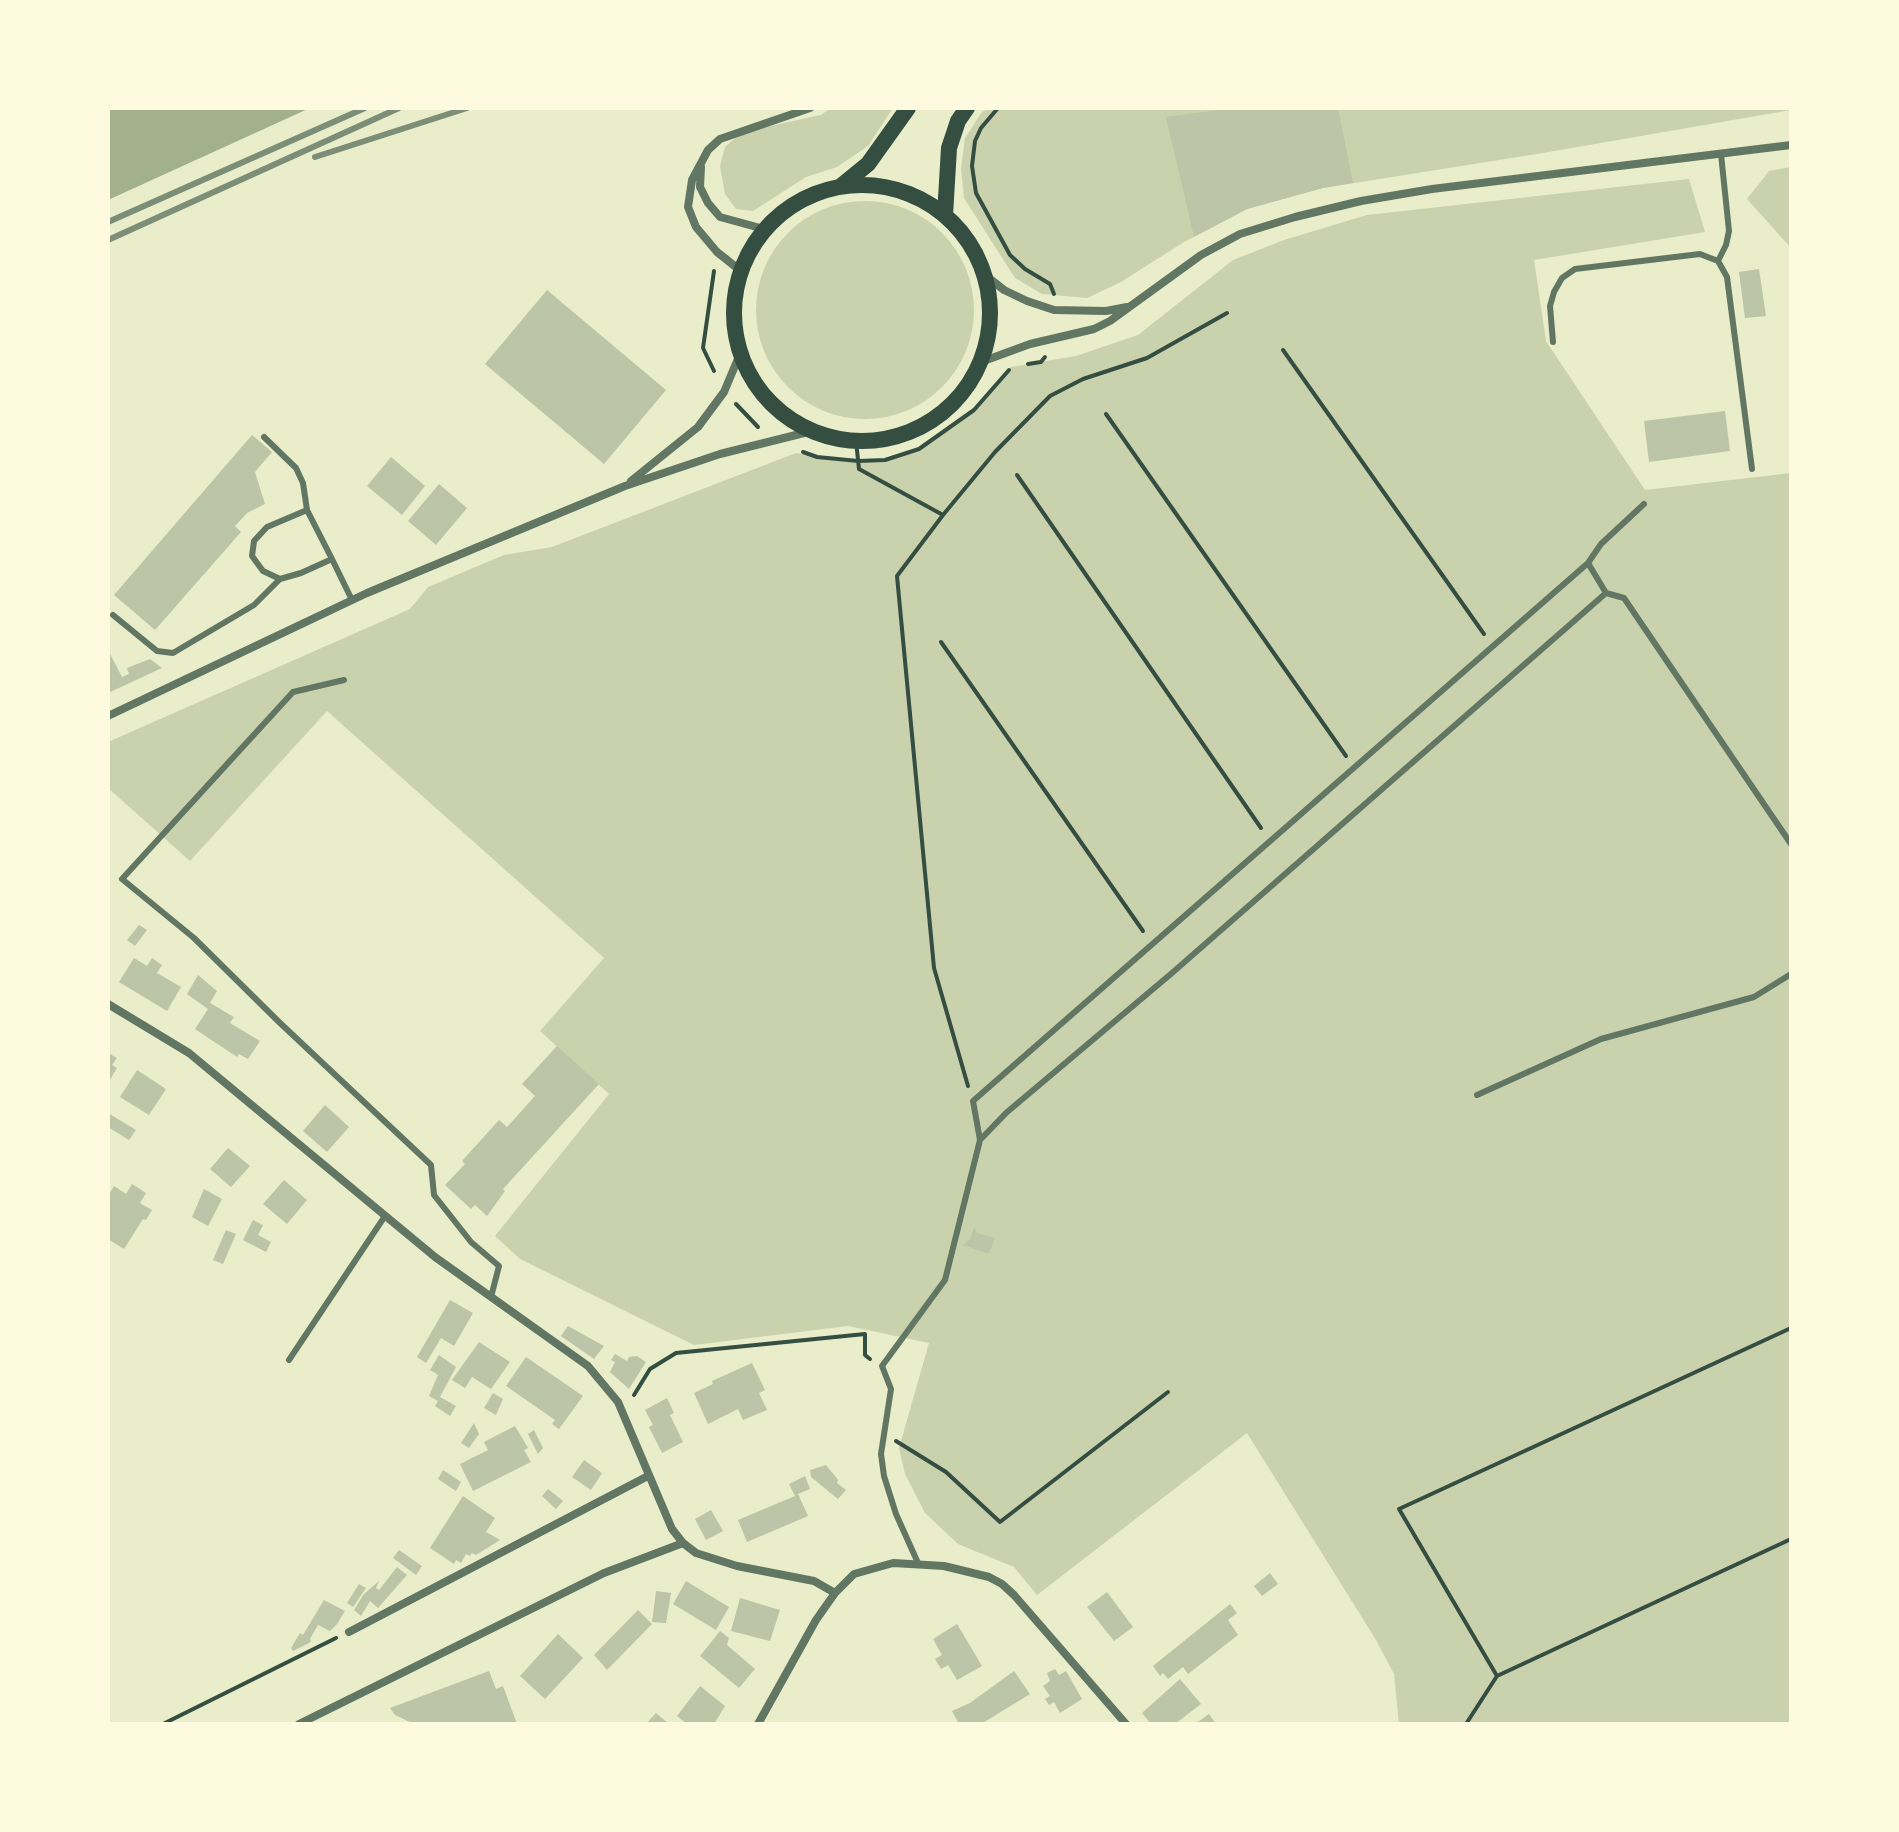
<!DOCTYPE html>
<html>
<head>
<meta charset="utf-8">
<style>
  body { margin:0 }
  #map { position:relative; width:1899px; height:1832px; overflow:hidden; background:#e9edc9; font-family:Karla,sans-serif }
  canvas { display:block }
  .frame { position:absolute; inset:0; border:110px solid #fefae0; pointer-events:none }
</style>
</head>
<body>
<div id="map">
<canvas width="1899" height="1832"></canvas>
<div class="frame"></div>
</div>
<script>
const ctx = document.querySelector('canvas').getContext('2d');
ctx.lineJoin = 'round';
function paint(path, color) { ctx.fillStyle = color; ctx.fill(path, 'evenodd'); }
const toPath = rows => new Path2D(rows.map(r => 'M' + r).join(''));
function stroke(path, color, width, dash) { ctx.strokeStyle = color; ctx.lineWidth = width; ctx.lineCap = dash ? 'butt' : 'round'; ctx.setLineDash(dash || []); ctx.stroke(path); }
paint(toPath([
  [831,108,893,108,868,146,837,167,806,177,753,211,736,209,725,194,720,166,725,147,742,132,821,115],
  [990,108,1791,108,1791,110,1543,153,1323,188,1247,209,1184,242,1121,282,1087,298,1042,294,1015,278,964,198,961,169,965,138,982,112],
  [1791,167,1791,248,1747,199,1769,171],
  [1689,179,1705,232,1534,260,1546,341,1645,490,1791,473,1791,1724,1399,1724,1394,1674,1376,1640,1247,1433,1037,1595,1014,1567,958,1544,925,1513,905,1474,899,1448,929,1343,848,1326,694,1345,520,1259,495,1236,609,1094,540,1031,604,958,327,711,190,861,108,788,108,742,410,609,428,587,504,555,552,547,796,453,846,461,885,460,919,449,974,410,1011,367,1076,356,1138,335,1233,260,1284,240,1367,215],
  '756 310a109 109 0 1 1 218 0a109 109 0 1 1-218 0Z'
]), '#cad2ad');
paint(toPath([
  [108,108,310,108,108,200]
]), '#a3b18a');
paint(toPath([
  [1232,108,1338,108,1353,183,1323,188,1247,209,1194,237,1166,117],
  [1759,269,1766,316,1745,318,1739,272],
  [547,290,666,390,604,464,485,364],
  [1725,411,1730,451,1649,462,1644,421],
  [252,435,272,452,255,472,265,504,247,513,235,526,241,532,155,630,114,595],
  [391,457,425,486,402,515,367,486],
  [439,484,467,508,436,545,408,521],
  [108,650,122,677,129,674,127,668,150,659,162,668,108,693],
  [139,925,147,930,135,946,127,940],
  [134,958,147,966,152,958,162,965,157,973,181,987,167,1011,119,982],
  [198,975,217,991,210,1003,234,1017,230,1023,260,1041,248,1059,239,1054,237,1057,195,1029,208,1009,187,994],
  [557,1046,599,1084,503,1189,505,1191,487,1216,475,1205,471,1209,445,1185,465,1164,462,1161,499,1120,507,1127,535,1096,522,1084],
  [108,1053,117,1058,112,1065,117,1068,108,1083],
  [137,1070,166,1089,149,1115,120,1097],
  [325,1105,349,1127,327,1152,303,1131],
  [108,1113,136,1130,129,1140,108,1127],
  [228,1148,250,1166,231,1187,210,1169],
  [284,1180,307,1200,287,1224,263,1204],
  [132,1184,146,1193,140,1203,152,1210,146,1220,143,1219,124,1249,108,1239,108,1196,114,1186,126,1194],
  [204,1189,222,1199,208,1226,192,1217],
  [253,1220,263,1225,258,1235,271,1242,266,1252,243,1240],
  [974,1227,977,1233,995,1238,989,1254,963,1245,970,1239],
  [226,1230,236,1234,223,1264,213,1260],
  [450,1300,473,1313,454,1346,441,1338,426,1363,417,1357],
  [568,1326,604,1346,594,1359,561,1336],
  [479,1342,510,1362,491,1389,472,1377,465,1388,452,1380],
  [615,1354,627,1361,629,1357,637,1356,646,1362,629,1389,610,1372,615,1362,611,1360],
  [439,1355,456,1367,440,1397,456,1406,450,1416,435,1406,438,1401,429,1396,438,1375,430,1370],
  [526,1357,583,1396,559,1429,552,1424,555,1420,506,1386],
  [752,1363,765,1390,759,1393,767,1410,743,1420,738,1409,708,1424,694,1393,713,1384,712,1381],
  [493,1393,503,1399,496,1415,484,1408],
  [667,1398,674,1413,670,1415,683,1442,662,1453,649,1427,653,1425,645,1410],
  [474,1423,479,1434,469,1448,461,1443],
  [515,1426,528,1448,524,1450,531,1462,473,1491,460,1464,488,1450,484,1442],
  [534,1430,543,1448,538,1454,528,1434],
  [584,1460,602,1473,591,1490,572,1477],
  [826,1465,838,1480,837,1483,846,1490,838,1499,811,1477,810,1470],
  [443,1470,461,1482,456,1491,438,1479],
  [805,1476,810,1489,798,1494,808,1516,747,1542,738,1520,795,1496,789,1484],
  [548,1489,563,1501,556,1509,542,1496],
  [463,1496,495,1518,486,1532,500,1540,476,1555,472,1553,470,1556,466,1554,461,1563,456,1560,454,1564,430,1548],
  [711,1510,723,1531,706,1540,695,1519],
  [399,1550,422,1566,416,1575,393,1558],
  [397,1567,407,1575,378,1608,370,1601,361,1616,354,1610,364,1594,379,1581,376,1588,379,1590],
  [1270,1573,1278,1584,1262,1596,1254,1586],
  [686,1581,729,1607,716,1630,673,1604],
  [359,1584,366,1588,353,1607,347,1603],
  [656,1591,671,1593,666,1623,652,1622],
  [1107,1592,1133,1627,1114,1641,1087,1607],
  [740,1598,780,1610,770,1641,731,1631],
  [324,1600,345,1611,337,1624,330,1631,318,1625,310,1639,311,1642,293,1651,291,1648,300,1633,303,1635],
  [1230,1604,1237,1613,1228,1620,1238,1635,1188,1674,1183,1667,1168,1679,1163,1673,1160,1676,1153,1666],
  [638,1610,652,1624,607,1670,594,1655],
  [957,1624,982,1666,957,1680,948,1665,941,1669,935,1659,942,1655,933,1639],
  [720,1631,729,1638,727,1645,755,1669,739,1688,700,1656],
  [558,1634,583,1658,545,1699,520,1676],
  [1055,1669,1059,1675,1066,1671,1082,1699,1060,1713,1054,1702,1049,1705,1045,1699,1050,1696,1043,1686,1050,1681,1047,1673],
  [489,1671,496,1689,503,1686,517,1724,414,1724,395,1715,390,1708],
  [1014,1671,1030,1694,981,1724,959,1724,952,1711,970,1703],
  [1180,1679,1201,1704,1175,1724,1151,1724,1142,1713],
  [700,1686,725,1706,714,1724,687,1724,677,1716],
  [656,1713,669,1724,646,1724],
  [1209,1714,1216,1724,1195,1724]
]), '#bcc5a7');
stroke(toPath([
  [998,108,981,128,975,141,972,166,976,193,1010,255,1025,269,1050,284,1054,294],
  [1283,350,1484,634],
  [1028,364,1041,362,1045,357],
  [714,371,703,348,714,271],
  [736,404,758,427],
  [1106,414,1346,756],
  [856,441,859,469,943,515],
  [803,452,817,457,858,461,885,460,919,449,974,410,1009,370],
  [1017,475,1261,828],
  [941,642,1143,931],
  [968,1086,934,968,897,576,943,515,995,452,1050,396,1083,379,1147,358,1227,313],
  [634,1395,650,1369,676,1353,865,1334,865,1355,870,1359],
  [896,1441,946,1472,1000,1522,1168,1392],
  [1497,1676,1791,1539],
  [163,1724,336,1638],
  [1466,1724,1497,1676,1399,1509,1791,1328]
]), '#344e41', 4);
stroke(toPath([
  [1718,261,1726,245,1729,231,1721,154],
  [1553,342,1550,306,1554,292,1562,278,1575,269,1700,254,1718,261,1727,277,1752,469],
  [264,437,296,468,303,483,307,510],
  [332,559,301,573,280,579,263,571,252,556,254,541,267,527,307,510,332,559,352,600],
  [1588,563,1601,544,1644,504],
  [113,615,157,651,173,653,254,605,280,579],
  [344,680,293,692,122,879,194,938,279,1022,431,1165,434,1195,471,1242,499,1266,491,1297],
  [1477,1095,1601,1039,1754,997,1791,974],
  [980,1140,973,1101,1588,563,1606,593],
  [289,1360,385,1216],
  [918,1563,896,1514,884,1476,881,1454,891,1389,882,1366,945,1280,980,1140,1006,1113,1172,973,1606,593,1624,598,1791,844]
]), '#617663', 6);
stroke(toPath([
  [701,167,700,187,708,203,720,217,764,229],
  [741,271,717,252,696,227,688,207,692,180,708,150,720,139,810,108],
  [985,275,1004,290,1027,301,1054,310,1106,311,1127,307],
  [981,362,1030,344,1094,329,1110,321,1201,255,1240,234,1295,217,1361,201,1432,189,1791,145],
  [631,481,698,427,724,392,740,354],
  [108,716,367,593,625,486,720,454,812,431],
  [108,1004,189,1053,435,1257,588,1366,618,1402,672,1529,683,1543,696,1553,737,1566,814,1581,835,1593],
  [349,1632,648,1476],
  [299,1724,604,1573,683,1543],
  [758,1724,816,1620,835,1593,854,1574,893,1563,944,1566,989,1577,1002,1584,1014,1595,1126,1724]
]), '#617663', 8);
stroke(toPath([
  '734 313a128 128 0 1 1 256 0a128 128 0 1 1-256 0Z',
  [841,186,868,164,908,108],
  [945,215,949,148,958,121,967,108]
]), '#344e41', 16);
stroke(toPath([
  [315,157,467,108],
  [108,222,365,108],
  [108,240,399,108]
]), '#7c8e77', 6);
</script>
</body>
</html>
